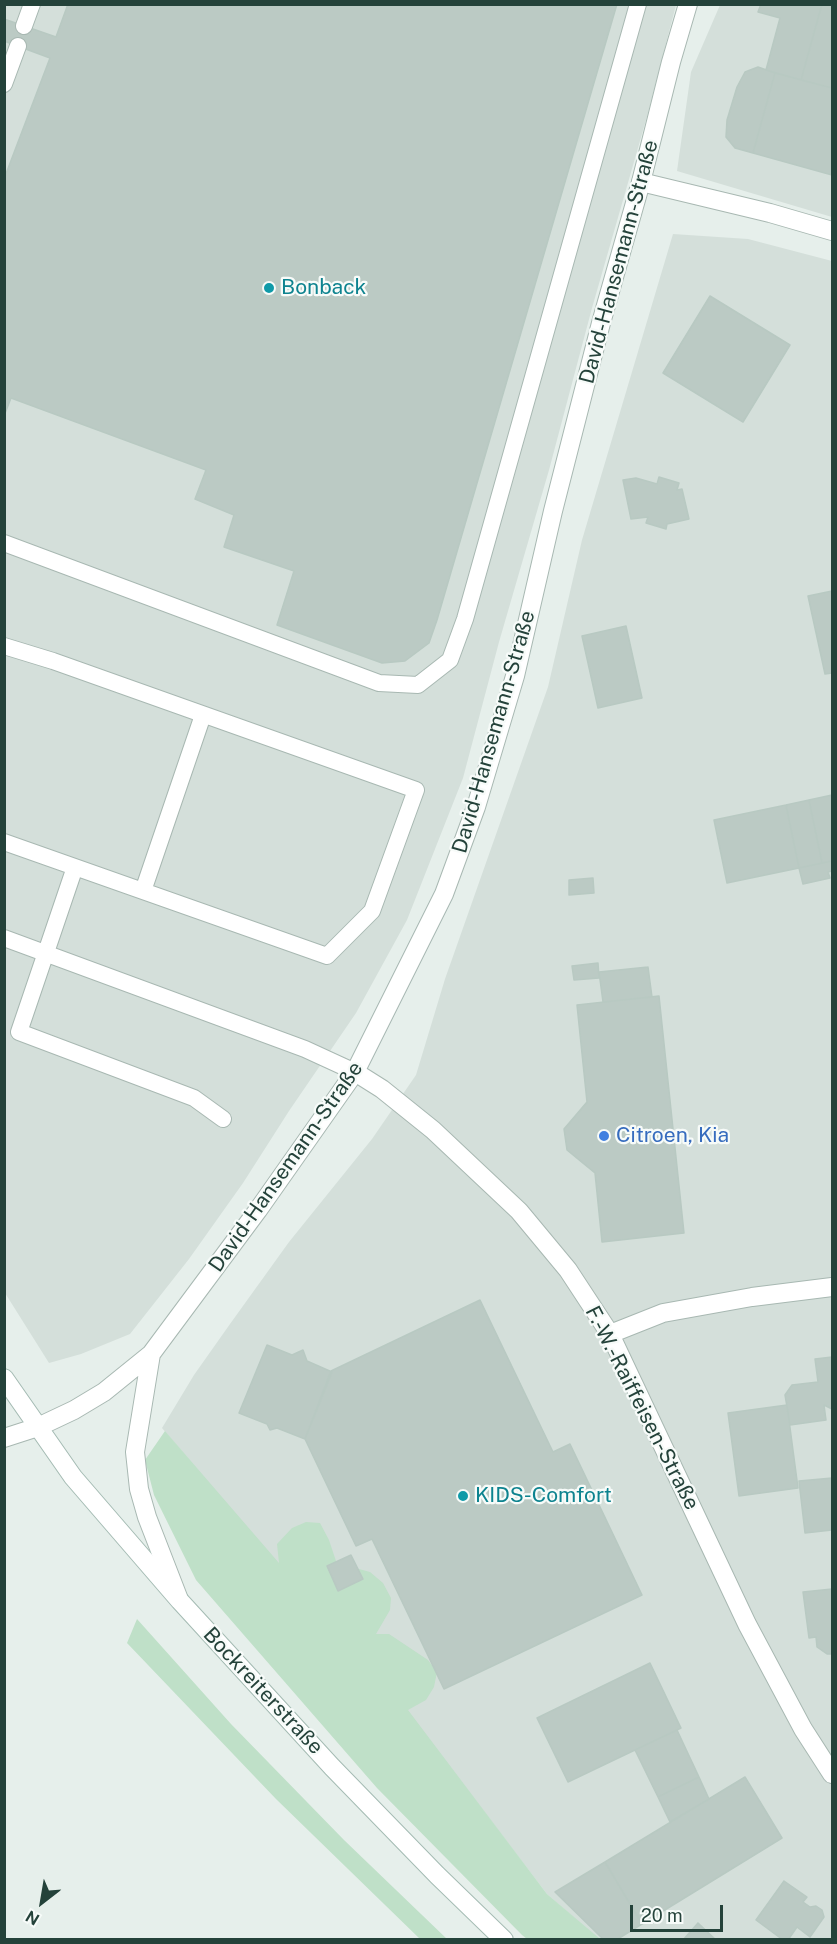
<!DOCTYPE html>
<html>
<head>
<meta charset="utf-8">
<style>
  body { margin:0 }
  #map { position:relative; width:837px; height:1944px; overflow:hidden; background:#e6efeb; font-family:"Public Sans",sans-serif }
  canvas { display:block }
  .frame { position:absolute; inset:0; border:6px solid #24423a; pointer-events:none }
  .north { position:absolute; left:12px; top:1872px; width:60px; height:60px; -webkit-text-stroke:4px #f7fbf9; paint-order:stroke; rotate:211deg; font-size:16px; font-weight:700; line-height:24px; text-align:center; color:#24423a }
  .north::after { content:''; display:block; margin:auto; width:21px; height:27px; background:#24423a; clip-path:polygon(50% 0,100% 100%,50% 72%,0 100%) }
  .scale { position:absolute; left:630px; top:1905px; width:93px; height:27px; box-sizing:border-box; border:3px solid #24423a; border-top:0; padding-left:8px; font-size:18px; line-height:21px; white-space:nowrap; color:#24423a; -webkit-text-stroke:4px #f7fbf9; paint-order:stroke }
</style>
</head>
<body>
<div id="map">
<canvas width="837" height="1944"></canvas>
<div class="frame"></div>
<div class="north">N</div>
<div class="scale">20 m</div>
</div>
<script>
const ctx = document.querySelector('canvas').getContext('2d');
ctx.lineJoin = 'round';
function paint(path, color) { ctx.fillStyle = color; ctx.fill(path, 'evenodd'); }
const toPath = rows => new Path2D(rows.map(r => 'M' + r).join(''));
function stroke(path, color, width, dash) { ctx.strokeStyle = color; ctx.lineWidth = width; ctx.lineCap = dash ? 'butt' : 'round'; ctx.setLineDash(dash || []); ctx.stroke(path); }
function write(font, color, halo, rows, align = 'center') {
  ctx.font = font + ' "Public Sans",sans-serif'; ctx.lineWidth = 4.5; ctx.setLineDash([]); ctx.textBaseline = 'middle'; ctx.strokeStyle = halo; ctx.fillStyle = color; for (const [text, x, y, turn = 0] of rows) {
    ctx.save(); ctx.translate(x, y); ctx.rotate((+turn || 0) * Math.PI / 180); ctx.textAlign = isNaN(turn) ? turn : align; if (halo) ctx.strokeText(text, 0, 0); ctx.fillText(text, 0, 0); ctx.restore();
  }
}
paint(toPath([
  [5,5,676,5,648,113,592,308,549,470,499,642,463,778,407,920,356,1013,289,1111,243,1183,189,1259,130,1334,81,1354,49,1363,5,1293],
  [720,5,832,5,832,217,677,171,691,72],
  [673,234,748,239,832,261,832,1939,598,1939,547,1894,407,1711,279,1567,162,1428,194,1375,230,1324,289,1242,372,1139,416,1075,445,979,548,687,582,540]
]), '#d4dfda');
paint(toPath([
  [165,1431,279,1563,277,1544,292,1528,306,1522,320,1523,329,1540,339,1570,359,1569,370,1572,383,1583,391,1598,390,1610,376,1634,389,1634,428,1660,437,1672,434,1687,426,1700,408,1710,547,1894,600,1939,527,1939,522,1935,377,1788,196,1580,154,1495,145,1460],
  [137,1619,231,1724,344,1840,447,1939,420,1939,276,1799,127,1643]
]), '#bfe0c8');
const building = toPath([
  [68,4,617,4,437,620,429,643,405,661,382,663,277,625,294,571,224,547,234,515,195,499,206,470,11,398,4,416,4,179,50,58,4,41,4,19,56,37,68,4],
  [761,4,822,4,801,80,766,70,780,18,758,12,761,4],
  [822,4,832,4,832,88,801,80,822,4],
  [758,67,775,73,753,153,735,148,726,137,727,120,737,87,745,72,758,67],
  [775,73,832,88,832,175,753,153,775,73],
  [710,296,790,345,743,422,663,373,710,296],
  [659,477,679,483,677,490,682,489,689,519,667,524,666,529,646,523,648,517,631,519,623,480,636,478,657,484,659,477],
  [832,591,832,673,825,674,808,596,832,591],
  [626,626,642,698,598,708,582,636,626,626],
  [832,795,832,861,822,863,809,800,832,795],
  [809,800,822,863,799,868,786,805,809,800],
  [786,805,799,868,727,883,714,820,786,805],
  [832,861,832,871,828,872,830,878,803,884,799,868,832,861],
  [593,878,594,893,569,895,569,880,593,878],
  [598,963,599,978,574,980,572,966,598,963],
  [648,967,652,997,603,1002,599,972,648,967],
  [659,996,684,1233,602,1242,595,1173,567,1150,564,1129,587,1102,577,1005,659,996],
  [480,1300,553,1452,570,1444,642,1595,444,1689,372,1539,356,1546,305,1439,331,1371,480,1300],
  [267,1345,292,1355,303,1350,307,1361,332,1372,305,1439,277,1428,270,1430,267,1424,239,1413,267,1345],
  [832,1357,832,1409,824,1405,826,1420,790,1425,785,1395,792,1385,818,1382,815,1359,832,1357],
  [787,1405,798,1488,739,1496,728,1413,787,1405],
  [832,1478,832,1530,805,1533,799,1481,832,1478],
  [351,1555,363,1579,338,1591,327,1566,351,1555],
  [832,1589,832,1654,827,1654,817,1647,816,1637,809,1638,803,1592,832,1589],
  [650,1663,681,1728,568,1782,537,1718,650,1663],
  [677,1730,699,1777,658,1797,635,1750,677,1730],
  [699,1777,709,1799,670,1822,658,1797,699,1777],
  [745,1777,782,1838,642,1924,605,1862,745,1777],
  [605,1862,642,1924,616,1940,604,1940,555,1892,605,1862],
  [784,1881,807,1897,803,1902,810,1907,816,1906,822,1910,824,1917,810,1937,797,1927,788,1940,783,1940,756,1920,784,1881],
  [698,1923,716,1940,683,1940,698,1923]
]);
paint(building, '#bbcac4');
stroke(building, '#b8c9c2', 1.5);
const service = toPath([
  [24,26,32,4],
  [4,84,18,46],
  [4,543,379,683,418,685,450,660,465,619,638,4],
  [4,646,53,661,416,790,372,911,327,956,4,842],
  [75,867,19,1032,194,1098,223,1119],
  [143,891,203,715],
  [4,938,305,1049,355,1072]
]);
const minor = toPath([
  [641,182,770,213,832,231],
  [355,1072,382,1089,433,1130,519,1211,568,1270,610,1334,747,1624,803,1729,832,1774],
  [610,1334,663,1313,752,1297,832,1287],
  [4,1438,38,1427]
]);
const tertiary = toPath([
  [151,1354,135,1452,139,1489,147,1517,178,1597],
  [38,1427,74,1410,104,1392,151,1354,258,1210,355,1072,444,894,476,807,515,676,553,511,601,323,641,182,671,62,688,4]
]);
const secondary = toPath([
  [4,1378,73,1477,180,1601,332,1767,437,1875,504,1940]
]);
stroke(service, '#a8b8b2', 18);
stroke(minor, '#a8b8b2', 20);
stroke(tertiary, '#a8b8b2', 20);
stroke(secondary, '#a4bbb3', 20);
stroke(service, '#fff', 16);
stroke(minor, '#fff', 18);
stroke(tertiary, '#fff', 18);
stroke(secondary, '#fff', 18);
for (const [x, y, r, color] of [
  [269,288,6,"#0f9aa8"],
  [604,1136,6,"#3f7fe0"],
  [463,1496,6,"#0f9aa8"]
]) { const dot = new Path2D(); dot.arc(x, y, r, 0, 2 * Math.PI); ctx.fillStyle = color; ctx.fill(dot); stroke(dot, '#f7fbf9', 2); }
write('21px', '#24423a', '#f7fbf9', [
  ["David-Hansemann-Straße",619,262,-75],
  ["David-Hansemann-Straße",494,732,-74],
  ["David-Hansemann-Straße",286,1167,-55],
  ["F.-W.-Raiffeisen-Straße",642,1408,63],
  ["Bockreiterstraße",263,1691,47]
]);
write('21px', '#0d838f', '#f7fbf9', [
  ["Bonback",281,288],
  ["KIDS-Comfort",475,1496]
], 'left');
write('21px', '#366cbe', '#f7fbf9', [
  ["Citroen, Kia",616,1136]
], 'left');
</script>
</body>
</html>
